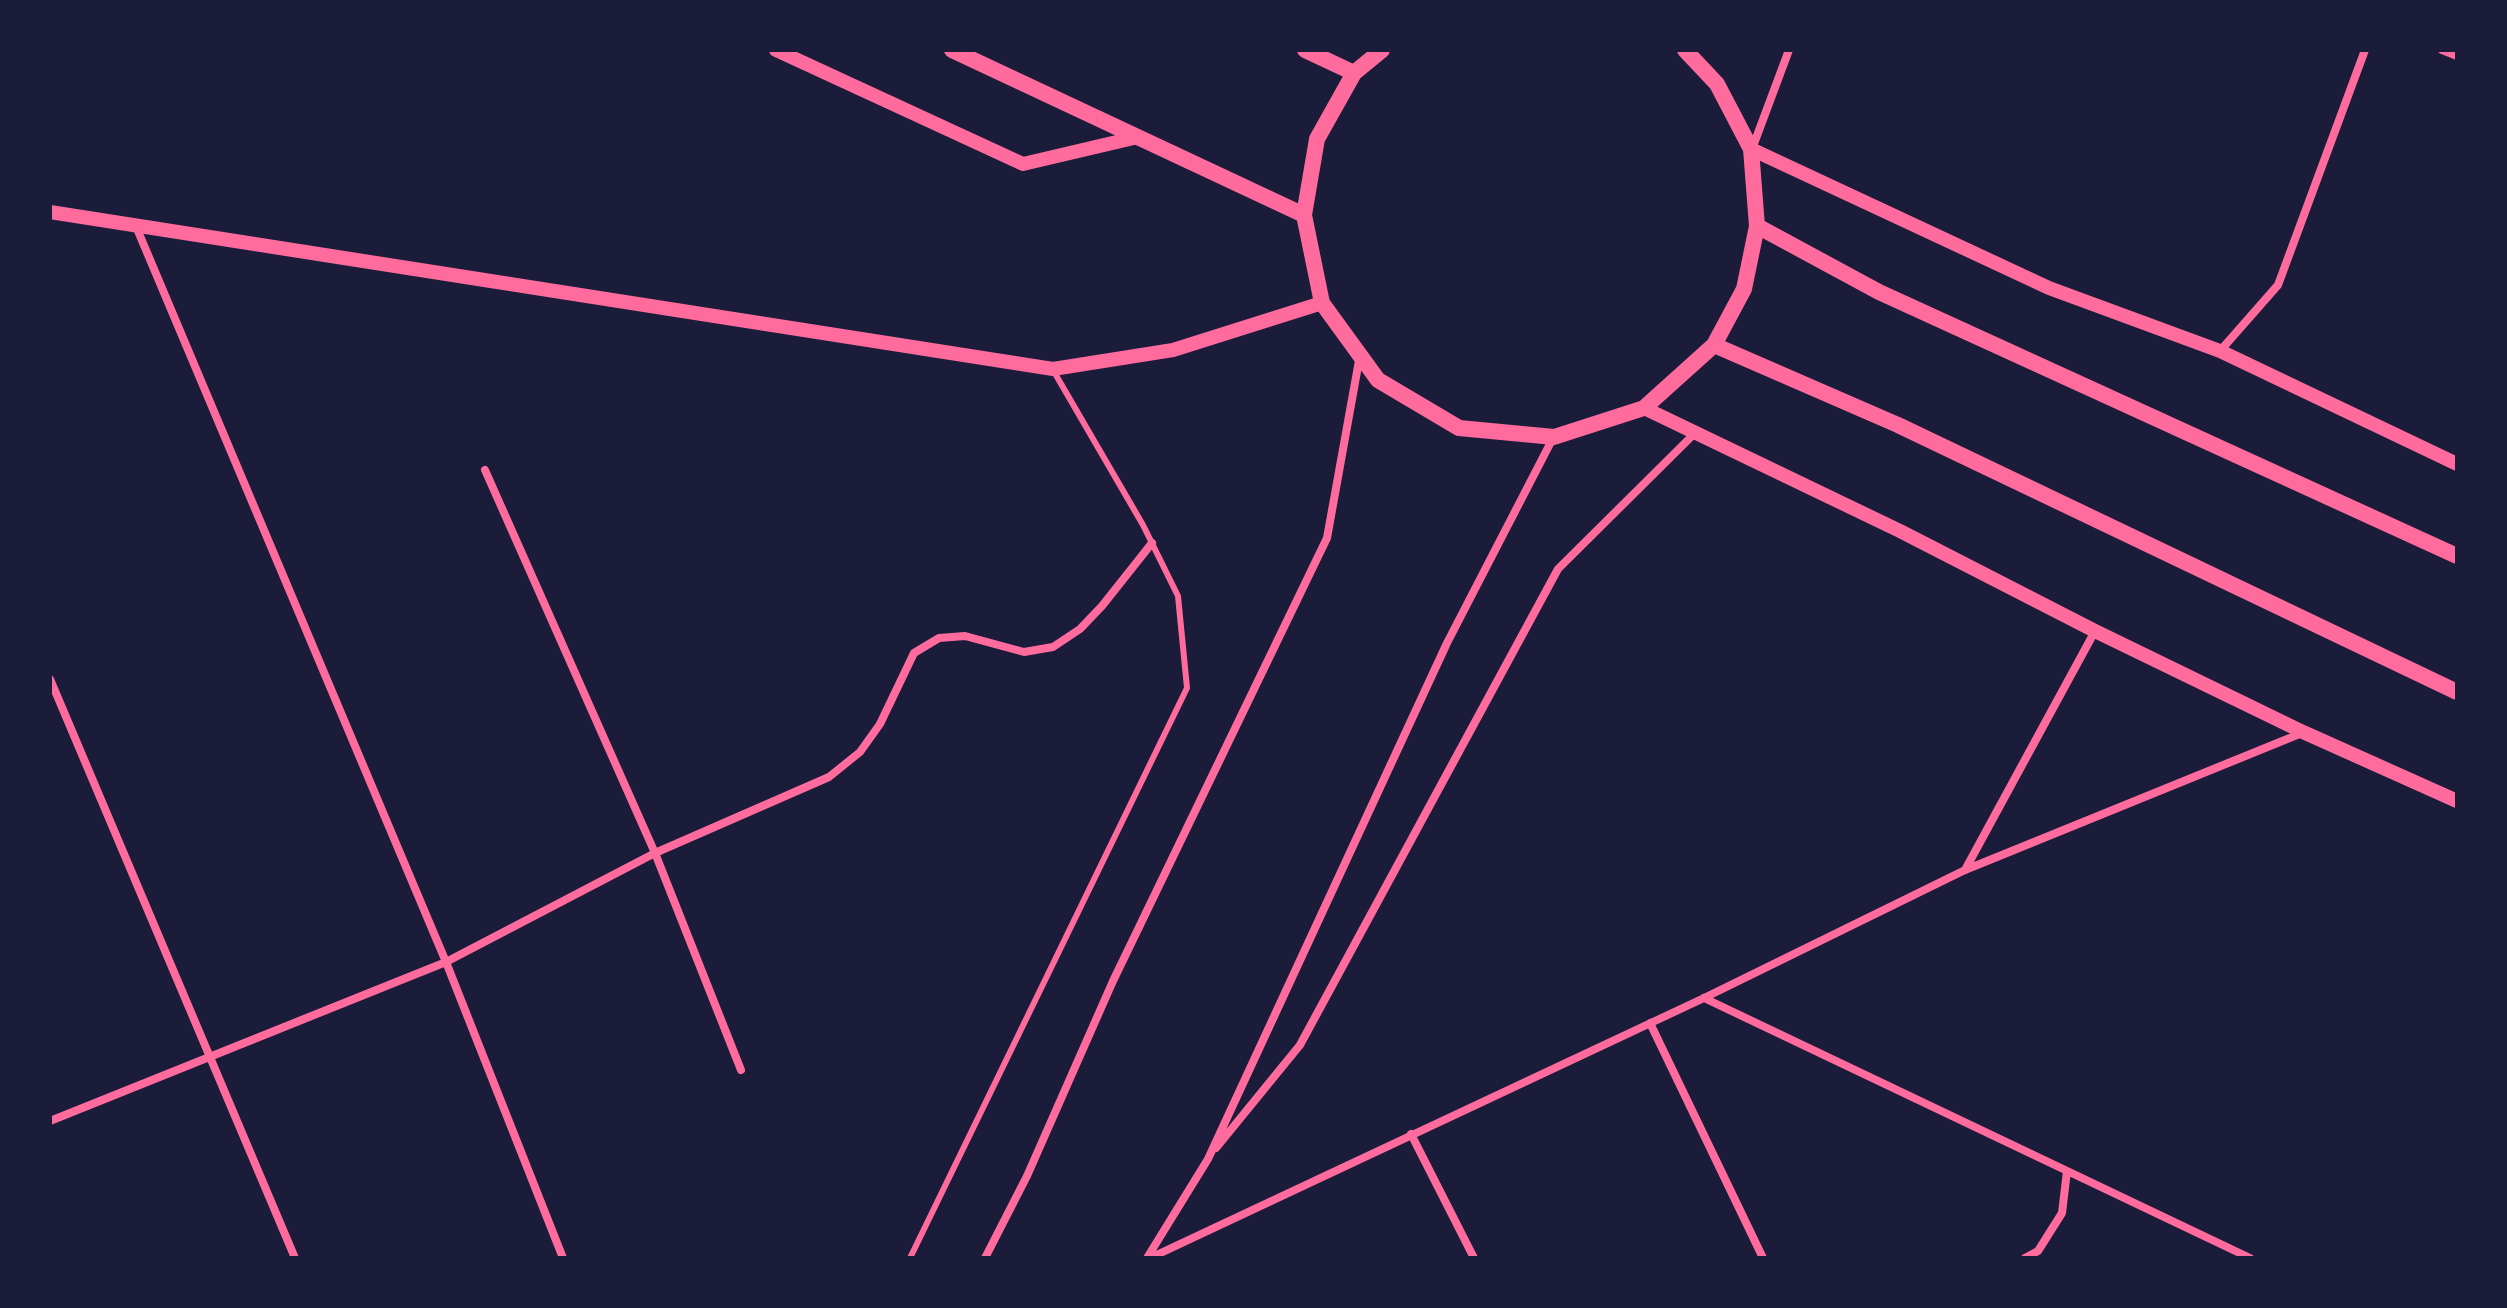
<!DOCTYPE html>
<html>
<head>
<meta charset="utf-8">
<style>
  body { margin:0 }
  #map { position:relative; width:2507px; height:1308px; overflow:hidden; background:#1b1b3a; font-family:"IBM Plex Sans",sans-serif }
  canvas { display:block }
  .frame { position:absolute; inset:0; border:52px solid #1b1b3a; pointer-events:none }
</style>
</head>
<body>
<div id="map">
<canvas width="2507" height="1308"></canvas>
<div class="frame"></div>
</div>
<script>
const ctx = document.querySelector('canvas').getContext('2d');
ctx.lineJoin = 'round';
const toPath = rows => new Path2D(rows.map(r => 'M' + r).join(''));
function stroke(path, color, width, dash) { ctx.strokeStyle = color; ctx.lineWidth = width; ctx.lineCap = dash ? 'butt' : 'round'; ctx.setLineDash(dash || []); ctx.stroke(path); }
stroke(toPath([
  [910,1258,1187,688,1178,596,1143,525,1053,370]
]), '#ff6b9d', 6);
stroke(toPath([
  [2442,50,2457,56],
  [1752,149,1789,50],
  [135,224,446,962,563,1258],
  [2220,351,2278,285,2365,50],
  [485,470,655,853,741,1070],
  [50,679,295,1258],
  [1965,870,2095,631],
  [1704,998,2250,1258],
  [1650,1023,1763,1258],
  [50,1121,446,962,655,853,829,777,860,752,880,724,914,653,939,638,965,636,1024,652,1053,647,1080,629,1102,606,1152,543],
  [1411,1134,1474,1258],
  [1216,1148,1300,1045,1558,569,1695,433],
  [985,1258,1027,1176,1113,981,1327,538,1360,355],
  [1147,1258,1208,1159,1447,643,1553,438],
  [1150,1258,1704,998,1965,870,2302,733],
  [2025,1258,2038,1251,2062,1213,2067,1171]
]), '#ff6b9d', 8);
stroke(toPath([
  [776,50,1023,164,1138,137],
  [1751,149,2049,288,2220,351,2457,464],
  [50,212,1053,369,1173,350,1322,303],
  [1644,408,1900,531,2095,631,2303,732,2457,801]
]), '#ff6b9d', 14);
stroke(toPath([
  [952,50,1304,215],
  [1305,50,1354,73],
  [1382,50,1354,73,1317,139,1304,215,1322,303,1378,380,1459,428,1554,437,1644,408,1714,345,1744,289,1757,226,1751,149,1717,84,1685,50],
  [1757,226,1879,292,2457,556],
  [1714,345,1898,425,2457,692]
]), '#ff6b9d', 16);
</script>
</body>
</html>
